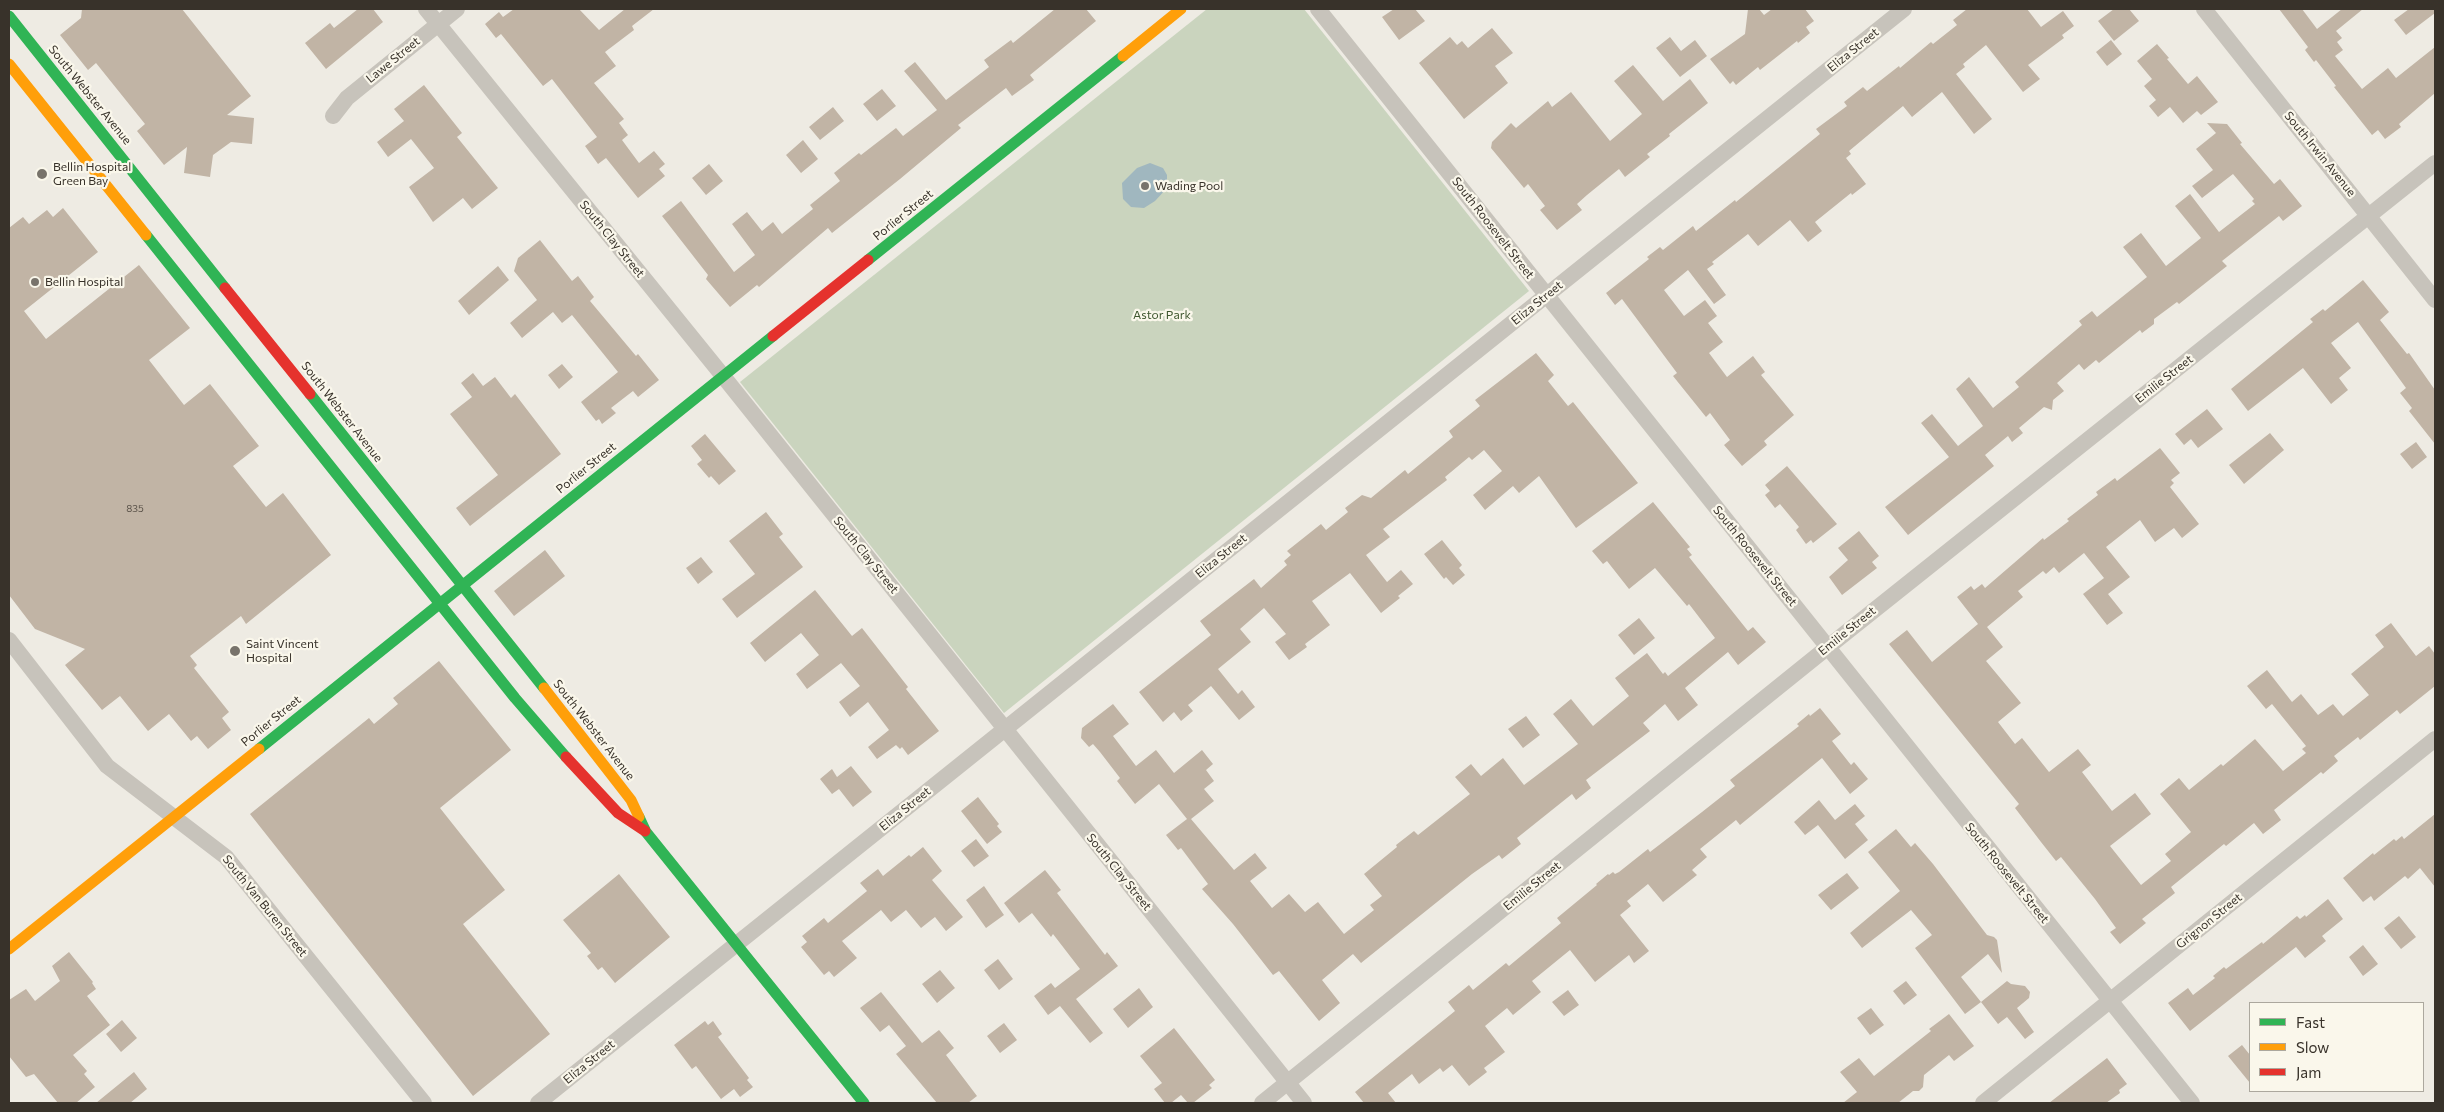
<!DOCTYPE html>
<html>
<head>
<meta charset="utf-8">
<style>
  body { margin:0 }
  #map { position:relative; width:2444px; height:1112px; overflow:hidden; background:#eeebe3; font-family:Commissioner,sans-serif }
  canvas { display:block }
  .frame { position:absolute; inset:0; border:10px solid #38322a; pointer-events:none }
  .legend { position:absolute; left:2249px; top:1002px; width:175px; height:90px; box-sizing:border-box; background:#faf7eb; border:1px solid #aca89e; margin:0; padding:6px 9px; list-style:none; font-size:15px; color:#38322a }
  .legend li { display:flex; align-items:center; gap:10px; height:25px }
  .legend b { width:25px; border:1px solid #aca89e }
</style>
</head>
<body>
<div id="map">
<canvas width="2444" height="1112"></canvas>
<div class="frame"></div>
<ul class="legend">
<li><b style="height:6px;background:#30b455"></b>Fast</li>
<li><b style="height:6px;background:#ff9f0a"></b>Slow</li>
<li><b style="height:6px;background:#e5322d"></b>Jam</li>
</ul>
</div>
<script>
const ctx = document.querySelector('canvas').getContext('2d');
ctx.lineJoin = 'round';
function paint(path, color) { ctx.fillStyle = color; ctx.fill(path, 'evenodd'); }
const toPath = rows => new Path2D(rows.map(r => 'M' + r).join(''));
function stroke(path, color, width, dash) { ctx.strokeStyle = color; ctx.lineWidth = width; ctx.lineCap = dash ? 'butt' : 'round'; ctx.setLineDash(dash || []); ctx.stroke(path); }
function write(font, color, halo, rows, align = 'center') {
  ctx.font = font + ' Commissioner,sans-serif'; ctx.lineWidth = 4.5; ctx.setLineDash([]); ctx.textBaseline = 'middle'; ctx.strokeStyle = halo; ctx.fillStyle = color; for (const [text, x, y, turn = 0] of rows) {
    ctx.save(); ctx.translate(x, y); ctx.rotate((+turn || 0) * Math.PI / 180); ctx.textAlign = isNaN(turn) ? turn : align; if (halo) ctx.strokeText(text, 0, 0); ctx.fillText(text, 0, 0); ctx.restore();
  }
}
paint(toPath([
  [1207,9,1304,9,1529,291,1004,713,740,382]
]), '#cad4be');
paint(toPath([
  [1150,163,1163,168,1167,175,1167,188,1155,201,1144,208,1131,207,1123,199,1122,183,1137,168]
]), '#a0b7bf');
paint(toPath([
  [82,9,182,9,251,96,227,115,254,118,252,144,231,142,213,155,210,177,184,173,187,147,164,165,137,131,145,124,96,63,88,70,60,35,81,18],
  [358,9,373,9,383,22,326,69,305,43,330,23,334,28],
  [514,9,579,9,599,30,625,9,654,9,632,26,634,30,605,52,616,66,594,83,624,119,619,123,628,135,622,140,639,163,654,151,665,164,659,169,665,176,638,198,606,158,598,164,585,146,597,137,552,79,543,86,501,34,496,38,485,24,499,12,503,17],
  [1055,9,1086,9,1096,21,1030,75,1034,80,1012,96,1006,88,958,125,961,128,900,179,832,233,828,228,759,287,757,285,730,307,706,279,708,275,662,216,681,201,734,272,755,255,732,224,747,212,762,231,773,222,782,234,813,209,810,205,840,181,834,173,859,153,861,155,896,128,903,136,937,110,904,71,915,62,946,100,989,67,984,60,1011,40,1013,43],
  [1394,9,1415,9,1425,21,1399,40,1382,17],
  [1748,9,1759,9,1764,15,1772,9,1805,9,1814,21,1806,27,1810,33,1798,43,1797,41,1760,70,1758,67,1736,85,1733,81,1730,84,1710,59,1745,34],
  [1967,9,2027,9,2041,27,2063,11,2074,26,2062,35,2064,38,2028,65,2040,79,2023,92,1986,45,1963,64,1965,67,1956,74,1992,119,1974,134,1942,92,1912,117,1903,106,1849,151,1851,154,1846,158,1866,184,1852,195,1851,193,1815,222,1822,231,1808,242,1790,220,1758,246,1748,234,1712,262,1714,264,1707,269,1726,295,1714,304,1688,270,1664,290,1684,316,1705,300,1717,316,1708,323,1723,342,1709,353,1727,377,1753,356,1765,372,1761,375,1794,415,1764,441,1767,445,1742,466,1724,445,1730,440,1710,413,1706,417,1673,376,1677,373,1622,299,1615,305,1606,293,1649,259,1647,257,1660,247,1663,250,1693,226,1696,231,1735,200,1736,202,1820,134,1816,129,1847,106,1844,102,1863,87,1867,91,1899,66,1900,68,1931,42,1933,44,1957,25,1953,20],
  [2114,9,2129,9,2139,21,2114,41,2098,21],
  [2279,9,2302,9,2317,29,2342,9,2363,9,2336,31,2342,38,2337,42,2343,50,2335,56,2362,89,2388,68,2396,78,2435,47,2435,93,2399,124,2401,127,2385,139,2378,130,2372,135,2334,87,2336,86,2316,60,2314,62,2305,50,2308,47],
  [2409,9,2435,9,2435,13,2406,35,2394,20],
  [1492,28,1513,53,1495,66,1508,83,1464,119,1419,63,1450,37,1457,45,1462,41,1468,48],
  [1670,37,1681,51,1695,40,1707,56,1680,77,1656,48],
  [2111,40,2122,54,2107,66,2096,52],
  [2157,44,2169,58,2167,59,2188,84,2197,76,2218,102,2201,115,2197,111,2183,123,2170,107,2158,117,2149,106,2156,100,2144,86,2152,79,2137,61],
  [1633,65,1663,101,1690,79,1708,103,1669,134,1670,136,1647,154,1650,157,1625,177,1619,169,1587,195,1577,204,1582,210,1557,230,1540,210,1545,206,1528,184,1524,188,1491,148,1492,142,1511,123,1516,128,1548,101,1552,107,1571,92,1610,141,1642,114,1614,81],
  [424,85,462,133,457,137,498,188,472,209,463,198,433,222,409,187,434,168,411,139,388,157,377,142,404,121,394,109],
  [882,89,896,106,877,121,863,104],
  [833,107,844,121,820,140,809,127],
  [2207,123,2227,124,2242,143,2240,144,2274,184,2280,179,2302,206,2283,221,2279,216,2222,261,2227,266,2179,304,2177,302,2154,319,2154,324,2142,333,2140,330,2099,363,2096,360,2084,370,2079,364,2057,383,2064,391,2053,400,2052,410,2044,407,2019,428,2023,433,2012,442,2008,436,1985,455,1994,466,1908,535,1885,507,1949,457,1921,423,1932,414,1958,446,1983,426,1956,389,1969,377,1993,408,2019,387,2015,382,2082,325,2079,321,2092,311,2097,317,2147,277,2123,247,2141,233,2166,266,2201,238,2175,206,2190,194,2219,232,2255,204,2252,201,2254,199,2233,174,2202,198,2192,186,2213,170,2196,149,2216,133],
  [803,140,818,159,801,173,786,155],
  [709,164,723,181,706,195,692,178],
  [63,208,98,252,24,311,46,339,139,265,190,328,149,360,184,405,210,384,259,446,233,466,266,507,283,493,331,555,246,624,241,616,190,656,197,665,194,668,229,712,222,718,231,730,208,749,197,736,191,741,169,714,148,731,120,696,102,710,65,665,85,649,35,629,9,595,9,228,23,217,29,224,47,210,53,217],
  [540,240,572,281,578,276,594,297,590,301,636,356,638,354,659,380,638,397,633,391,611,408,616,413,602,424,599,419,596,421,581,402,618,372,572,315,562,323,553,312,522,338,510,323,537,300,514,271,518,258],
  [498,266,509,280,469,315,458,301],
  [2363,280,2389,312,2380,320,2407,354,2409,353,2435,390,2435,444,2409,411,2412,408,2400,393,2406,388,2358,322,2331,343,2351,368,2339,378,2348,390,2331,404,2303,368,2248,411,2231,389,2313,322,2310,319,2323,309,2325,311],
  [1536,353,1554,375,1548,381,1568,406,1573,402,1638,483,1576,528,1539,476,1519,493,1513,486,1485,510,1473,495,1502,471,1484,450,1472,460,1469,457,1445,477,1447,480,1383,529,1390,537,1366,555,1387,582,1401,570,1413,584,1398,596,1400,598,1381,613,1350,573,1312,601,1330,625,1305,644,1307,647,1289,660,1275,642,1286,634,1264,608,1240,629,1251,642,1218,669,1238,694,1242,690,1255,707,1239,720,1211,686,1188,705,1193,711,1181,721,1174,712,1163,722,1139,692,1211,635,1200,621,1254,579,1261,588,1287,565,1284,561,1291,555,1287,551,1321,524,1326,530,1348,512,1345,508,1362,495,1371,498,1405,470,1408,474,1453,437,1449,431,1480,406,1475,400],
  [562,364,573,377,559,389,548,375],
  [473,373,483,386,495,377,511,398,515,394,561,454,470,526,456,508,498,475,450,414,472,397,461,383],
  [2207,409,2223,429,2198,448,2191,439,2184,445,2175,434],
  [2270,433,2284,450,2244,484,2229,465],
  [705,434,736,471,719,485,711,476,709,478,697,464,702,460,691,446],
  [2416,442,2427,457,2412,469,2400,454],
  [2160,448,2180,473,2171,480,2174,483,2170,487,2199,524,2182,538,2174,528,2155,542,2140,520,2106,547,2130,577,2108,594,2123,613,2107,625,2083,594,2104,578,2084,553,2059,573,2054,567,2046,574,2043,571,2018,591,2023,597,1987,627,2003,647,1986,661,2021,703,1998,722,2015,744,2022,738,2049,772,2078,749,2091,765,2082,772,2112,811,2135,793,2151,814,2110,846,2141,885,2171,861,2165,854,2191,832,2160,794,2179,778,2189,790,2221,764,2223,766,2255,739,2283,771,2306,753,2302,749,2306,746,2272,704,2266,709,2247,686,2267,670,2292,702,2301,694,2318,715,2333,704,2343,716,2369,695,2351,674,2384,647,2375,635,2391,623,2416,656,2429,646,2435,654,2435,686,2400,714,2397,710,2360,740,2358,737,2334,756,2338,761,2323,774,2321,772,2274,810,2281,820,2263,834,2254,823,2226,846,2224,844,2171,887,2175,893,2142,919,2146,923,2120,944,2110,932,2116,928,2095,899,2061,857,2056,861,2041,842,2015,808,2019,804,1889,644,1907,630,1932,662,1978,624,1957,597,1971,586,1974,590,1982,584,1985,588,2043,538,2044,540,2069,521,2067,519,2098,495,2096,492,2115,478,2117,481],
  [1787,466,1837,524,1813,543,1811,540,1806,544,1796,530,1799,527,1780,504,1775,508,1765,495,1770,491,1765,485],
  [1653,502,1690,547,1687,549,1692,555,1689,557,1748,631,1753,627,1766,642,1738,665,1728,652,1685,688,1698,705,1678,721,1665,704,1643,723,1650,731,1586,780,1591,788,1576,800,1572,794,1517,838,1521,844,1502,859,1499,855,1472,874,1361,963,1353,954,1322,980,1340,1003,1319,1021,1279,971,1273,975,1233,924,1202,889,1208,884,1181,848,1178,850,1166,835,1187,819,1159,784,1135,804,1117,781,1120,778,1100,752,1093,744,1089,747,1081,738,1082,728,1113,704,1129,724,1113,736,1136,766,1156,750,1174,773,1202,750,1213,764,1206,770,1214,781,1204,789,1214,801,1191,819,1234,870,1255,853,1267,868,1250,881,1272,908,1289,894,1305,912,1318,902,1344,934,1374,910,1370,905,1382,896,1364,874,1397,847,1396,845,1414,831,1418,835,1470,794,1455,777,1471,764,1481,776,1503,758,1524,785,1578,744,1553,714,1571,699,1593,726,1629,696,1615,678,1647,653,1663,674,1665,672,1668,676,1715,638,1689,604,1687,606,1655,568,1629,589,1607,561,1603,564,1592,551],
  [766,512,783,534,779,537,803,567,737,618,722,599,755,574,729,541],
  [1859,531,1879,556,1872,562,1877,568,1842,595,1829,577,1848,560,1838,548],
  [1442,540,1462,565,1459,568,1465,575,1453,585,1446,577,1444,579,1424,554],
  [545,550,565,576,514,616,494,591],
  [701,557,713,572,698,584,686,568],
  [815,590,852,636,862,628,908,687,906,689,939,731,908,755,902,747,900,749,896,745,877,759,868,747,889,730,868,702,850,717,839,702,860,686,841,663,807,689,796,674,819,655,801,633,765,662,750,643],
  [1639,618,1655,638,1634,655,1618,635],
  [439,661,511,750,440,808,505,890,463,924,550,1034,473,1096,250,814,369,718,374,724,398,704,393,698],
  [1820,708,1841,734,1832,741,1851,765,1854,762,1868,779,1850,794,1822,758,1740,825,1736,820,1700,849,1707,857,1692,870,1697,875,1663,902,1648,884,1627,901,1631,906,1620,915,1649,951,1634,963,1629,955,1595,982,1570,950,1532,981,1541,992,1513,1015,1507,1008,1485,1026,1505,1052,1484,1068,1487,1072,1469,1086,1452,1065,1443,1072,1440,1068,1419,1084,1412,1074,1388,1093,1396,1103,1364,1103,1355,1092,1455,1011,1448,1002,1469,985,1473,990,1506,963,1509,966,1561,923,1557,918,1597,885,1596,884,1608,874,1609,875,1613,872,1615,874,1619,872,1648,849,1650,852,1702,812,1735,786,1730,780,1799,726,1797,724,1809,714,1810,716],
  [1526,716,1540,735,1523,748,1508,729],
  [851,766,872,792,853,807,839,789,832,794,820,779,832,769,837,777],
  [978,797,999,824,997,826,1002,832,987,844,961,811],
  [1819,800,1835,820,1855,804,1865,816,1855,824,1868,840,1845,859,1818,825,1805,835,1794,822],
  [2435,814,2435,887,2420,868,2408,879,2405,876,2374,901,2371,896,2363,902,2343,878,2373,853,2374,855,2394,839,2396,841,2402,836,2404,839],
  [1896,829,1911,847,1915,843,1933,864,1987,935,1994,937,1997,940,2002,973,1988,954,1961,977,1981,1002,1965,1014,1915,948,1932,935,1911,910,1862,948,1850,933,1900,891,1868,852],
  [976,839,989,856,974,867,961,851],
  [923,847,942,871,932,880,963,917,946,931,935,917,921,928,906,910,891,922,881,910,842,941,857,958,834,977,829,971,824,975,801,947,807,942,802,936,824,918,828,923,867,891,860,883,878,869,883,876,909,855,911,857],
  [1045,870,1061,890,1057,893,1105,955,1107,952,1118,966,1076,999,1103,1033,1090,1043,1060,1006,1048,1015,1034,996,1051,983,1055,988,1080,969,1053,934,1051,937,1032,913,1019,923,1004,903],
  [1847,873,1859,888,1831,910,1818,895],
  [619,874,670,937,615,983,602,967,598,970,587,956,591,953,563,920],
  [984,886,1004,915,986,928,966,900],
  [2328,899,2343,919,2322,936,2326,941,2305,958,2296,947,2190,1031,2168,1003,2188,988,2193,995,2215,978,2213,976,2224,967,2226,969,2262,942,2263,944,2297,916,2300,919,2305,915,2306,917],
  [2399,916,2416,937,2401,949,2384,928],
  [2363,945,2378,964,2363,976,2349,957],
  [69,952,93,982,92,983,96,989,87,996,110,1025,73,1055,87,1071,84,1074,95,1087,76,1103,58,1103,34,1074,26,1077,9,1056,9,1000,26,989,35,1001,60,981,52,966],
  [998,959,1013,979,999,990,984,970],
  [940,970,955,988,937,1003,922,984],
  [1906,981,1917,995,1904,1005,1893,991],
  [2007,981,2011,984,2025,986,2030,992,2029,998,2017,1008,2034,1032,2025,1039,2007,1017,1998,1024,1981,1002],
  [1139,988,1153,1007,1128,1028,1113,1009],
  [1568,990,1579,1005,1564,1016,1552,1002],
  [881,992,922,1043,939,1030,954,1048,946,1055,977,1096,968,1103,937,1103,896,1054,906,1046,889,1025,880,1032,860,1008],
  [1871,1008,1884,1025,1870,1035,1857,1018],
  [1949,1014,1974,1046,1954,1061,1949,1055,1924,1075,1923,1087,1919,1091,1913,1091,1898,1103,1843,1103,1857,1092,1840,1072,1859,1058,1874,1076,1931,1031,1929,1029],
  [122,1020,137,1038,121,1052,106,1034],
  [705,1021,708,1025,713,1021,722,1034,718,1037,749,1078,747,1080,753,1087,740,1097,734,1089,721,1099,696,1066,692,1069,674,1045],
  [1004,1023,1017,1040,1000,1053,987,1036],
  [1174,1028,1215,1080,1209,1085,1212,1088,1193,1103,1188,1103,1181,1095,1171,1103,1165,1103,1154,1089,1162,1083,1140,1056],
  [2242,1045,2250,1055,2250,1083,2228,1056],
  [2107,1058,2127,1084,2119,1090,2120,1093,2106,1103,2049,1103],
  [134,1072,147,1089,130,1103,96,1103]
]), '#c1b4a5');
stroke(toPath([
  [426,9,723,376,1304,1103],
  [1318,9,2192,1103],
  [2204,9,2435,300],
  [333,116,347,98,457,9],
  [9,640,107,766,226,857,424,1103],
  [538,1103,1904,9],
  [1262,1103,1828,647,2435,163],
  [1983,1103,2435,739]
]), '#c7c3bb', 16);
stroke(toPath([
  [9,16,225,288],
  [146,235,515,698,566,757],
  [868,260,1123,56],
  [310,394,544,688],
  [259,749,773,336],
  [639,817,646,832,864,1103]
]), '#30b455', 11);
stroke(toPath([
  [1123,56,1181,9],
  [9,64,146,235],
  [544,688,631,800,639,817],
  [9,949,259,749]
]), '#ff9f0a', 11);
stroke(toPath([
  [225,288,310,394],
  [773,336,868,260],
  [566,757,618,813,645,831]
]), '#e5322d', 11);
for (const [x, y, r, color] of [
  [42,174,6,"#78736b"],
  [1145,186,5,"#78736b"],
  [35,282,5,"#78736b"],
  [235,651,6,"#78736b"]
]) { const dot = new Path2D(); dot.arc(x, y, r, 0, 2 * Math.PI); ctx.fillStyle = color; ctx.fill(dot); stroke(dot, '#faf7eb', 2); }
write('10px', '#5a5249', null, [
  ["835",135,509]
]);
write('12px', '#38322a', '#faf7eb', [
  ["Eliza Street",1853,50,-39],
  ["Lawe Street",393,60,-39],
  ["South Webster Avenue",90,95,51],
  ["South Irwin Avenue",2320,154,51],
  ["Porlier Street",903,215,-39],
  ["South Roosevelt Street",1493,228,52],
  ["South Clay Street",612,239,51],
  ["Eliza Street",1537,303,-39],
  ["Emilie Street",2164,379,-38],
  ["South Webster Avenue",342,412,52],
  ["Porlier Street",586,468,-39],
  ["South Clay Street",866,555,51],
  ["Eliza Street",1221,556,-39],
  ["South Roosevelt Street",1755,556,51],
  ["Emilie Street",1847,631,-39],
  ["Porlier Street",271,721,-39],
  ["South Webster Avenue",594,730,52],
  ["Eliza Street",905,809,-39],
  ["South Clay Street",1119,872,51],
  ["South Roosevelt Street",2007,873,51],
  ["Emilie Street",1532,886,-39],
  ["South Van Buren Street",265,906,51],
  ["Grignon Street",2209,921,-39],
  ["Eliza Street",589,1062,-39]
]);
write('12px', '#38322a', '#faf7eb', [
  ["Bellin Hospital",53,167],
  ["Green Bay",53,181],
  ["Wading Pool",1155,186],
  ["Bellin Hospital",45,282],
  ["Saint Vincent",246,644],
  ["Hospital",246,658]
], 'left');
write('12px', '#3e562e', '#faf7eb', [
  ["Astor Park",1162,315]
]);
</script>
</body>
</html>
